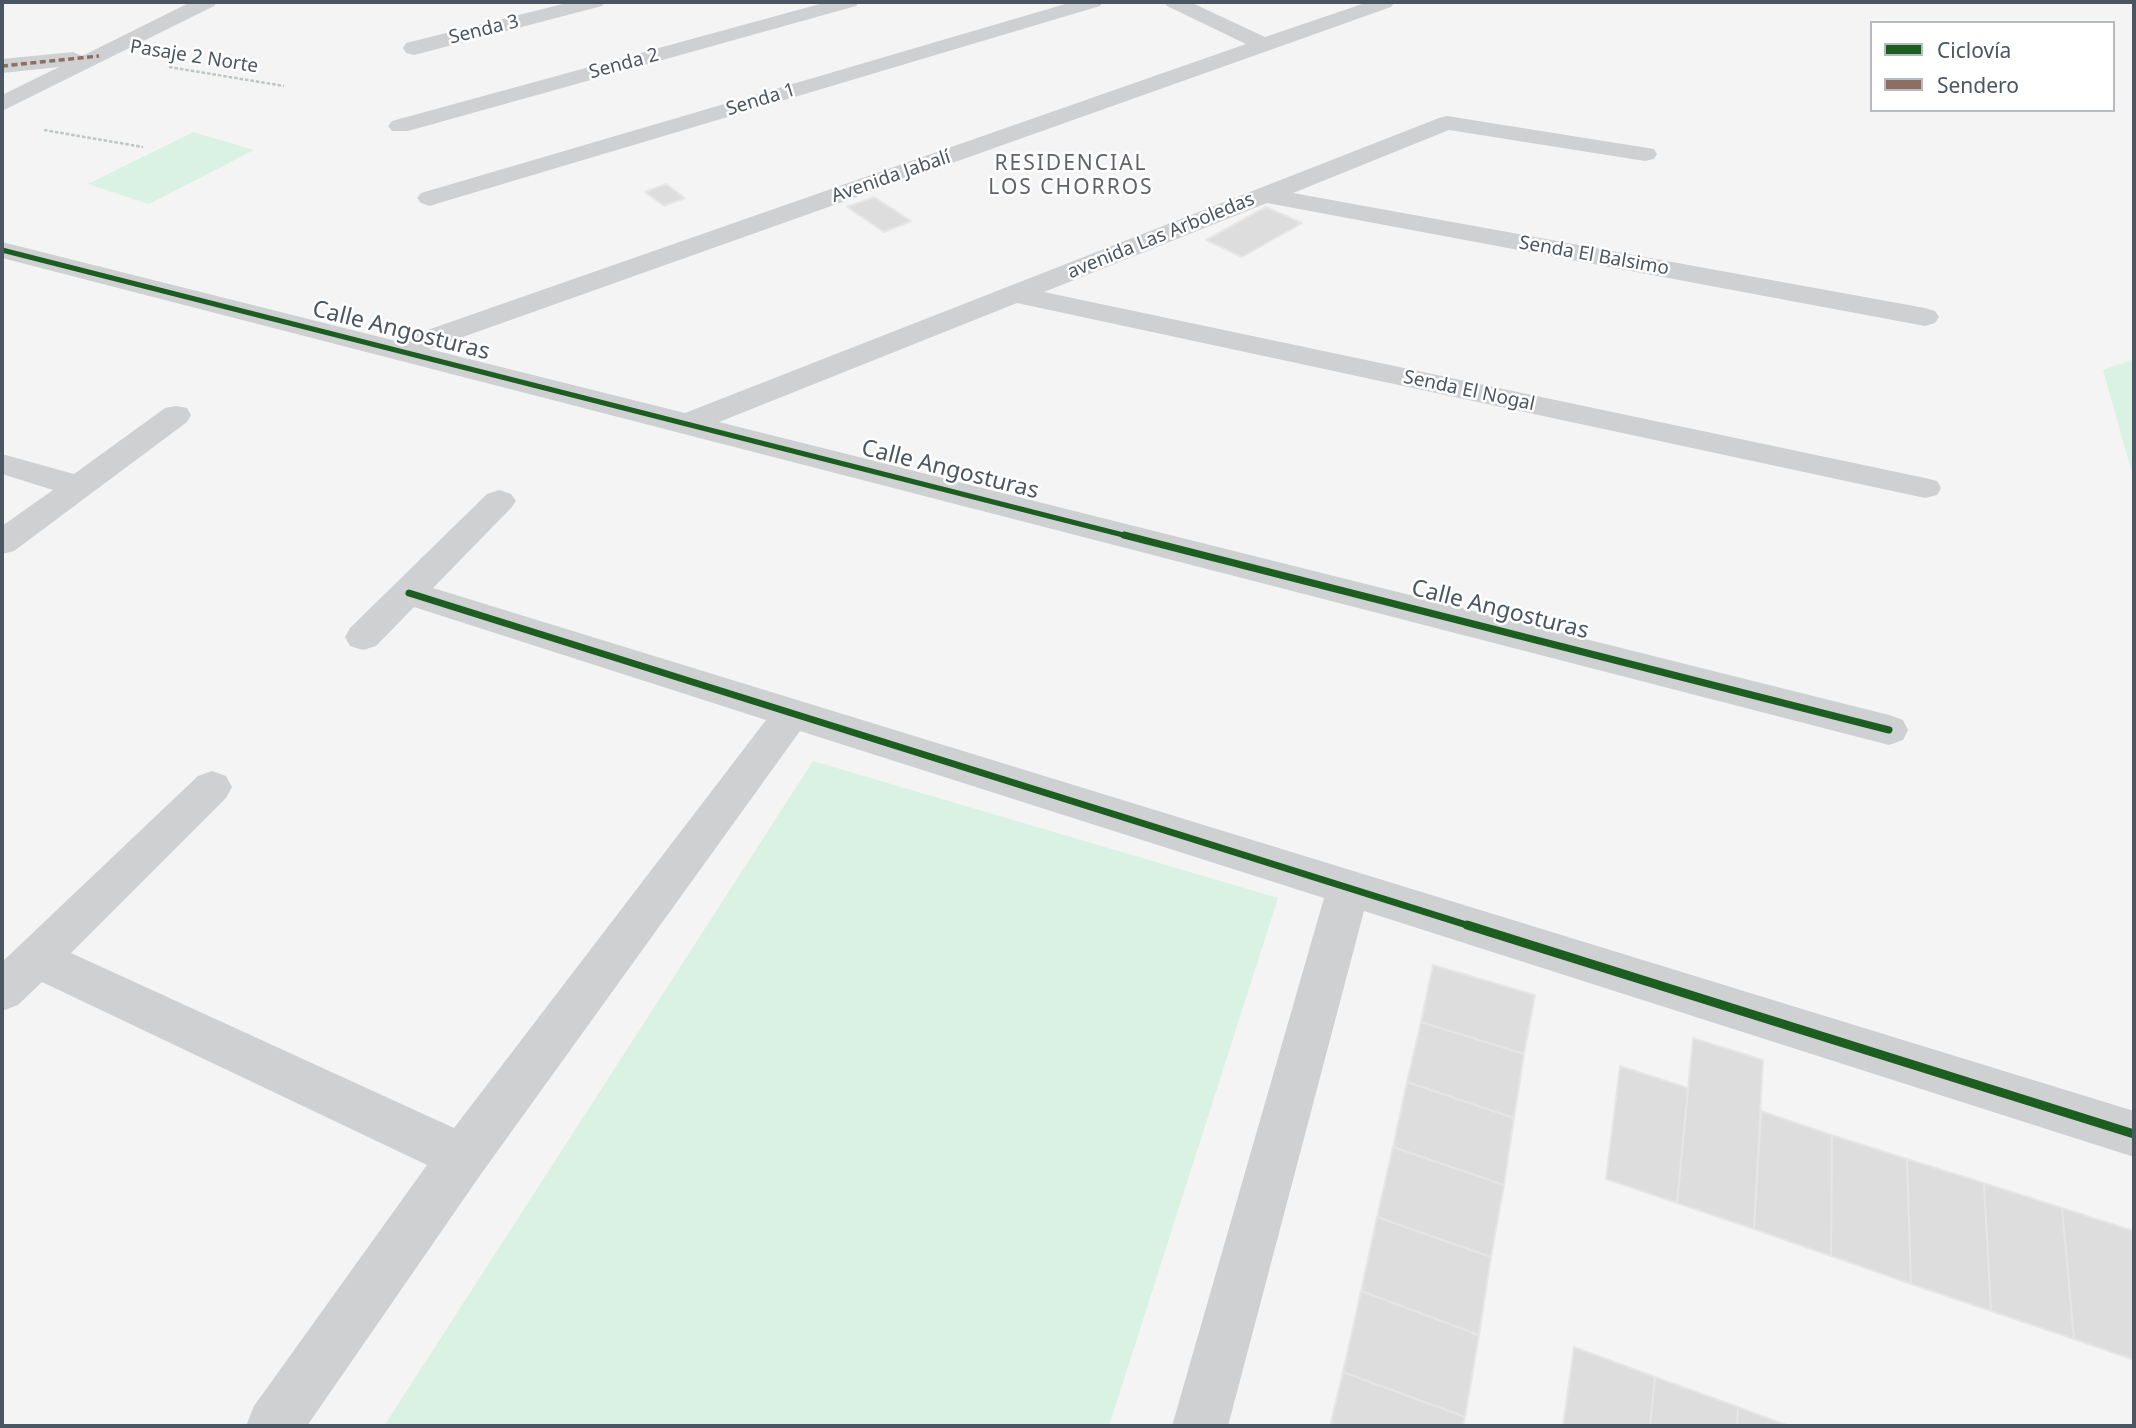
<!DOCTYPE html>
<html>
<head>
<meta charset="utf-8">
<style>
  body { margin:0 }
  #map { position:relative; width:2136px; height:1428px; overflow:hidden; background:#f4f4f4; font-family:"Noto Sans",sans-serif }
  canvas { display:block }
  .frame { position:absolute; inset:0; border:4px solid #4a5661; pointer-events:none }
  .legend { position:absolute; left:1870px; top:21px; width:245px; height:91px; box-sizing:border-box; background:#fff; border:2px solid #b7bbc0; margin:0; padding:9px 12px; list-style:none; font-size:21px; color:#4a5661 }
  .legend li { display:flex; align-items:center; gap:14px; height:35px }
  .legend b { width:35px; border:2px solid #b7bbc0 }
</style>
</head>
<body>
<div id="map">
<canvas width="2136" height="1428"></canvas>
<div class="frame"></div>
<ul class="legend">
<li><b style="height:9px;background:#1b5e20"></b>Ciclovía</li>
<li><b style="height:9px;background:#8d6e63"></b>Sendero</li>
</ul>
</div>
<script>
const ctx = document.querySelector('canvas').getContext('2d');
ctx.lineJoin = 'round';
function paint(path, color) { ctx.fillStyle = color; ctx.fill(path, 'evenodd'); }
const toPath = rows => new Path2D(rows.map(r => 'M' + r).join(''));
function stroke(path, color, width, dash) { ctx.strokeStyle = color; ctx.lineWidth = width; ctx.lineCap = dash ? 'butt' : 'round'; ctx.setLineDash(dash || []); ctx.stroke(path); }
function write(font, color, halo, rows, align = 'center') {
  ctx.font = font + ' "Noto Sans",sans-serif'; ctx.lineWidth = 5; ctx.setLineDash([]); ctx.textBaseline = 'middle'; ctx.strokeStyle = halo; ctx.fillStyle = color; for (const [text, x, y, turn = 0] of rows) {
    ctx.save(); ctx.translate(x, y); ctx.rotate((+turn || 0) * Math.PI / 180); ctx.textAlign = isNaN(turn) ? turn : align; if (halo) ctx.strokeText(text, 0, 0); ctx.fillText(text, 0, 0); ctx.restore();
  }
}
paint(toPath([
  [193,132,254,150,149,204,88,184],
  [2134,359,2134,480,2103,370],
  [813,761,1278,898,1109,1426,384,1426]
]), '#d9f2e3');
const building = toPath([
  [666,184,685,198,664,206,645,192,666,184],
  [874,197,911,221,884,232,847,207,874,197],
  [1266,207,1302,223,1242,257,1206,240,1266,207],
  [1433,965,1535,995,1524,1054,1421,1022,1433,965],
  [1421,1022,1524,1054,1514,1118,1407,1082,1421,1022],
  [1693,1038,1763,1060,1754,1229,1677,1203,1693,1038],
  [1620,1066,1688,1088,1677,1203,1606,1179,1620,1066],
  [1407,1082,1514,1118,1504,1185,1393,1147,1407,1082],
  [1761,1111,1832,1135,1831,1256,1754,1229,1761,1111],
  [1832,1135,1907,1159,1911,1284,1831,1256,1832,1135],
  [1393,1147,1504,1185,1491,1257,1377,1217,1393,1147],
  [1907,1159,1984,1183,1991,1311,1911,1284,1907,1159],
  [1984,1183,2062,1208,2074,1339,1991,1311,1984,1183],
  [2062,1208,2134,1231,2134,1360,2074,1339,2062,1208],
  [1377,1217,1491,1257,1479,1335,1361,1291,1377,1217],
  [1361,1291,1479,1335,1465,1417,1343,1372,1361,1291],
  [1574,1347,1655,1377,1650,1426,1563,1426,1574,1347],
  [1343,1372,1465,1417,1463,1426,1330,1426,1343,1372],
  [1655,1377,1738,1407,1737,1426,1650,1426,1655,1377],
  [1738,1407,1789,1426,1737,1426,1738,1407]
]);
paint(building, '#ddddde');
stroke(building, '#e5e6e7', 2);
stroke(toPath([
  [169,67,284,86],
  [44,130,143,147]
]), '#bcc7c4', 2.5, [3.5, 2]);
paint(toPath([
  [191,2,217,2,214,6,2,111,2,95,59,67,2,73,2,59,73,52,82,56,191,2],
  [571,2,605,2,602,6,414,55,406,53,403,48,406,43,571,2],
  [827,2,859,2,856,6,408,131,392,131,388,126,392,121,827,2],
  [1072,2,1103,2,1100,6,439,203,430,206,421,203,417,198,421,193,1072,2],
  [1164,2,1190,2,1265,37,1368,2,1394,3,1391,7,429,349,685,413,1439,118,1447,116,1654,149,1657,154,1654,159,1645,161,1449,130,1293,193,1925,308,1935,311,1939,317,1935,323,1925,326,1267,203,1044,292,1925,478,1937,481,1941,488,1937,495,1925,498,1017,303,719,422,1889,715,1903,720,1908,730,1903,740,1889,745,2,258,2,242,396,341,1246,44,1167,6,1164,2],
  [176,406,187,408,191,415,187,422,14,551,2,554,2,526,53,490,2,474,2,454,74,474,165,408,176,406],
  [499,490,511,494,516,501,511,508,433,588,2134,1111,2134,1157,1364,911,1228,1426,1172,1426,1324,898,800,731,481,1174,307,1426,246,1426,254,1406,427,1165,42,982,18,1005,2,1011,2,962,198,776,212,771,226,776,232,787,226,798,71,953,454,1128,766,720,414,607,376,646,363,650,350,646,345,637,350,628,487,494,499,490]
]), '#ced0d2');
stroke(toPath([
  [2,66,99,56]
]), '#8d6e63', 3.5, [6, 3.5]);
stroke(toPath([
  [2,250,1131,537]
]), '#1b5e20', 5);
stroke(toPath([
  [1124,535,1889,730],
  [409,593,1473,927]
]), '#1b5e20', 7);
stroke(toPath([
  [1467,925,2134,1134]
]), '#1b5e20', 9);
write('19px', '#4a5661', '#fff', [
  ["Senda 3",484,30,-14],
  ["Pasaje 2 Norte",194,57,9],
  ["Senda 2",624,64,-15],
  ["Senda 1",761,100,-17],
  ["Avenida Jabalí",891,177,-19],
  ["avenida Las Arboledas",1161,236,-22],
  ["Senda El Balsimo",1594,256,10],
  ["Senda El Nogal",1469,391,12]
]);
ctx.letterSpacing = '2px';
write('21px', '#5f6368', '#fff', [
  ["RESIDENCIAL",1071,164],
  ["LOS CHORROS",1071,188]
]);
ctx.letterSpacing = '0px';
write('23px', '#4a5661', '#fff', [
  ["Calle Angosturas",401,331,14],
  ["Calle Angosturas",950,470,14],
  ["Calle Angosturas",1500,610,14]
]);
</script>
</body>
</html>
